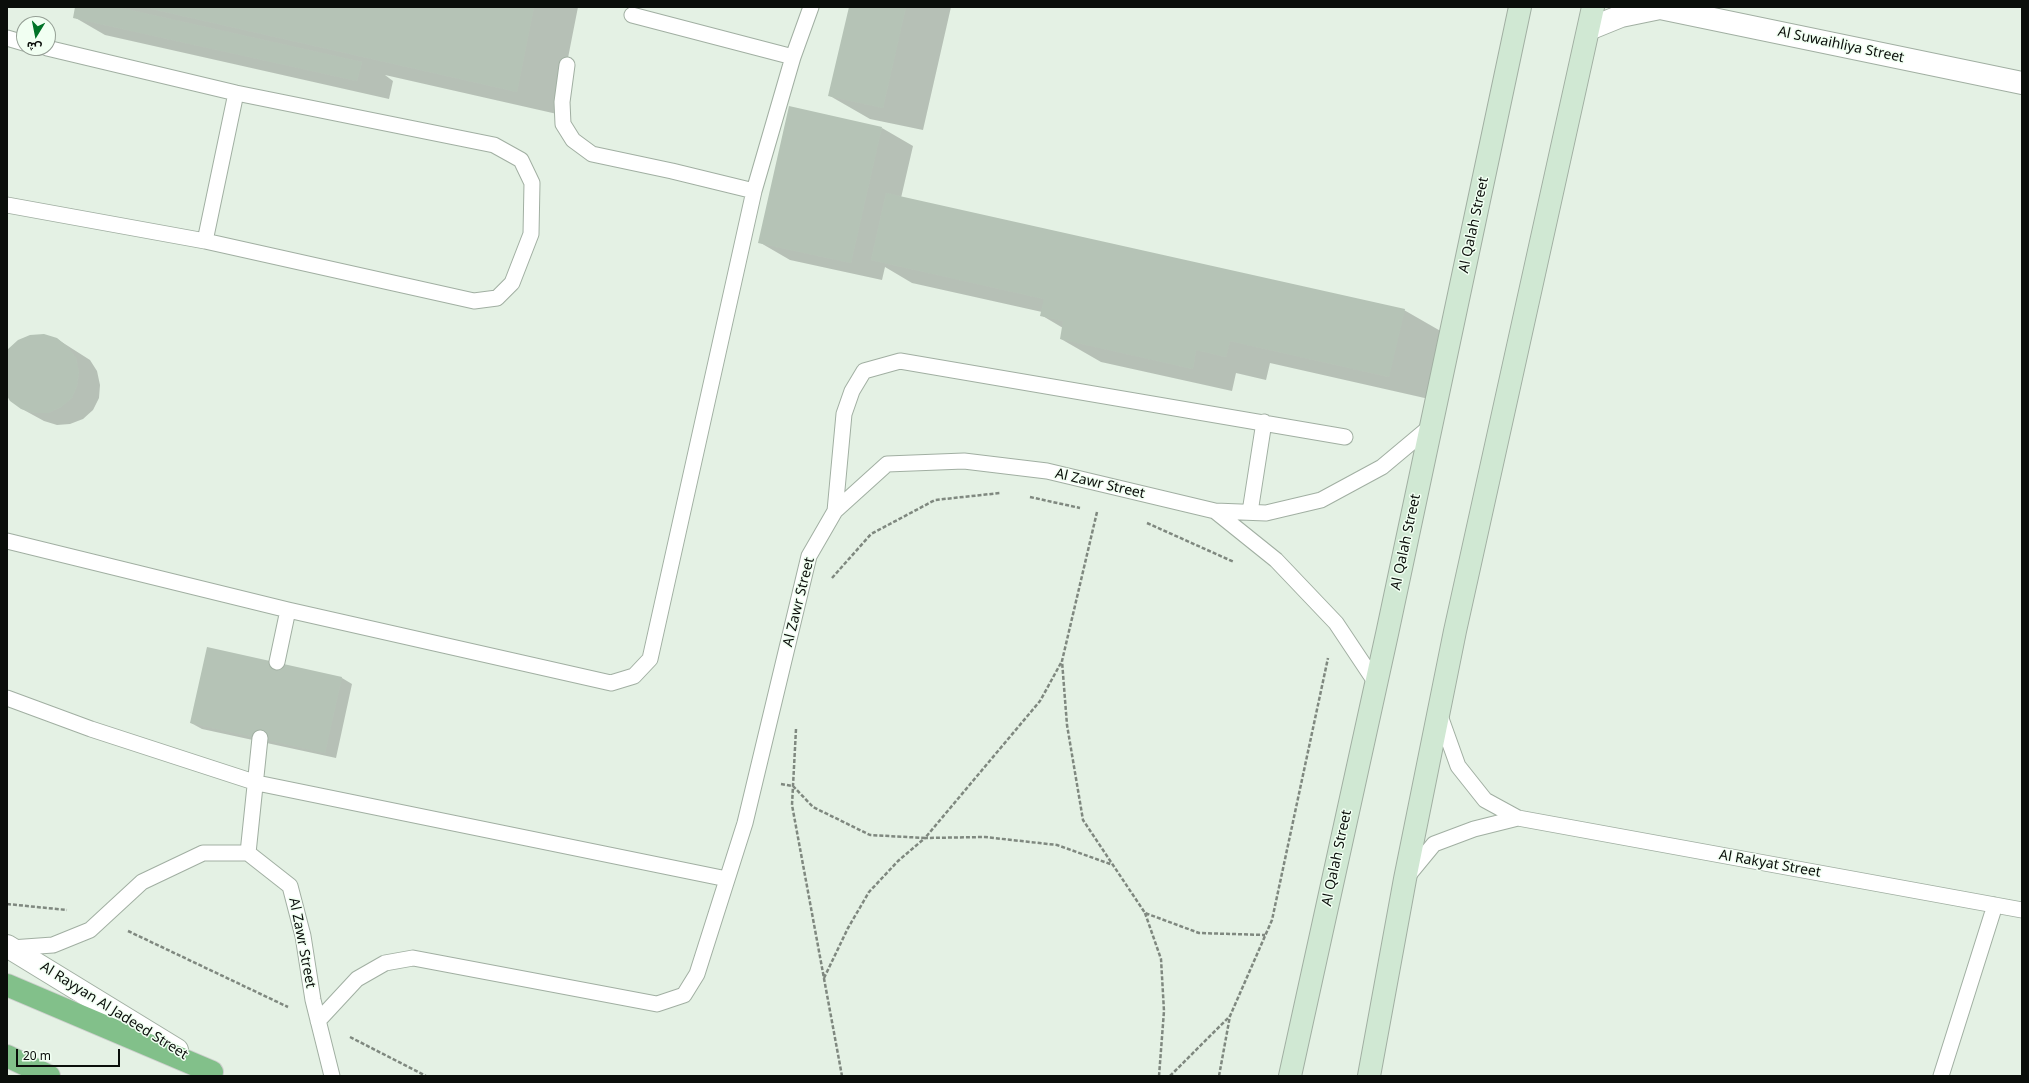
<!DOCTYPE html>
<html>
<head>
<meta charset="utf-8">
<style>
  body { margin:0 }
  #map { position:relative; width:2029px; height:1083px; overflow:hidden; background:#e4f1e4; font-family:"Noto Sans","Noto Sans Arabic",sans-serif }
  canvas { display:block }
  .frame { position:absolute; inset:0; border:8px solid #0a0e0a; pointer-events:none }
  .north { position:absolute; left:16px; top:16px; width:40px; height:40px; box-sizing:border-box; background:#f1fff2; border:1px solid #959f95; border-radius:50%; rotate:190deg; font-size:11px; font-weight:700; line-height:16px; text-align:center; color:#0a0e0a }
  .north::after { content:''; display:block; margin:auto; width:14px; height:18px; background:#007327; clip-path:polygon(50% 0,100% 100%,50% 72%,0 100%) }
  .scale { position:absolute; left:16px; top:1049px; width:104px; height:18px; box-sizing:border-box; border:2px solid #0a0e0a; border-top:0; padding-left:5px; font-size:12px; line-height:14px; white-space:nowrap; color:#0a0e0a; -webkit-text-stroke:3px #f1fff2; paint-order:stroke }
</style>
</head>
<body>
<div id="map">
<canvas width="2029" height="1083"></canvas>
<div class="frame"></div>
<div class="north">ش</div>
<div class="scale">20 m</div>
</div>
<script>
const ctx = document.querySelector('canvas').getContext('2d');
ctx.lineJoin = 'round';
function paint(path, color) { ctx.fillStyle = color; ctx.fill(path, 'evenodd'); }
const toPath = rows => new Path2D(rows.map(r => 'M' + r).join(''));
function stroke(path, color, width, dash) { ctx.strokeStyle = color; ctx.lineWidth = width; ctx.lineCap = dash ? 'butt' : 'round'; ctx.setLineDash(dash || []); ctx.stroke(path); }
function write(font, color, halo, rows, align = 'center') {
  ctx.font = font + ' "Noto Sans",sans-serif'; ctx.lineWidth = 3; ctx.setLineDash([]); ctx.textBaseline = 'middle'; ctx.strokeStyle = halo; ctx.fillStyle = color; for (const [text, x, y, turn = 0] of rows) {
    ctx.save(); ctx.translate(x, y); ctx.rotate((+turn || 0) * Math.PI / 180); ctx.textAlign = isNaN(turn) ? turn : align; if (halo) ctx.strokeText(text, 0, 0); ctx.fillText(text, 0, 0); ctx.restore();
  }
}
paint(toPath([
  [76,7,578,7,557,114,385,75,393,81,389,99,105,35,74,17],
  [850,7,951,7,923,130,870,119,830,96],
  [882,128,913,146,901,198,1404,310,1444,333,1429,399,1270,363,1266,380,1236,373,1232,391,1101,362,1061,339,1063,328,1041,315,1042,312,912,283,885,267,882,280,790,260,759,242],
  [57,339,90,360,97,371,100,385,99,398,93,410,83,419,70,424,57,425,44,421,22,409,7,394,7,353],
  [342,678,352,684,336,758,202,729,191,723]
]), '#0003');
paint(toPath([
  [75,7,117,7,362,62,357,81,73,18],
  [143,7,534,7,517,92],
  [849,7,906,7,883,108,828,96],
  [789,106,882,127,851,263,758,243],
  [886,193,1405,309,1389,377,1230,341,1226,357,1196,350,1193,369,1060,339,1063,321,1040,316,1044,299,871,260],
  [44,334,57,338,68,347,76,358,79,372,77,386,72,398,61,407,48,413,34,413,21,409,10,401,7,396,7,350,18,340,30,335],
  [207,647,342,677,325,753,190,723]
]), '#b5c3b6');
const service = toPath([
  [632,15,793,57],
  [7,38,24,43],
  [567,65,562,102,563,124,573,140,592,154,672,171,754,191],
  [7,205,205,241,474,301,497,298,512,283,531,234,532,183,521,160,494,145,236,93,47,48],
  [205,241,236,93],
  [835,511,844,414,852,391,864,371,900,361,1345,437],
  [1215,511,1276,560,1336,623,1376,683],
  [1250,512,1264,422],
  [7,541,288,610,611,683,634,676,650,659,754,191,793,57,811,7],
  [277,662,288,610],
  [7,698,91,729,257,783,727,879],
  [1439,713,1458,766,1485,800,1518,818,2022,910],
  [248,853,260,738],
  [1406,878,1434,844,1474,829,1518,818],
  [11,948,53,945,90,930,142,882,203,853,248,853,290,886,303,936,313,1000,332,1076],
  [318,1021,357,979,385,963,413,958,657,1004,684,995,697,974,745,823,809,556,835,511,887,464,964,461,1047,471,1215,511,1266,513,1321,500,1382,467,1431,426],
  [1941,1076,1995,905]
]);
const minor = toPath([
  [1589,29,1621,16,1660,8,2022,83]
]);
const tertiary = toPath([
  [7,946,177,1050]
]);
const secondary = toPath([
  [1290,1076,1387,634,1520,7],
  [1369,1076,1405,879,1455,631,1593,7]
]);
const trunk = toPath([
  [7,985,212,1072],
  [7,1056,49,1076]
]);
stroke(service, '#a1afa2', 17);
stroke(minor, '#a1afa2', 24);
stroke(tertiary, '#a1afa2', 24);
stroke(secondary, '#a1afa2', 24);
stroke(trunk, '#cecfce', 24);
stroke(toPath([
  [1030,497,1080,508],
  [1097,512,1062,661,1067,725,1083,820,1145,913,1199,933,1265,935],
  [1147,523,1234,562],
  [832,578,871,534,935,500,1000,493],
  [796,729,792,805,842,1076],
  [781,784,793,786,813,807,870,835,925,838,1040,701,1062,661],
  [7,904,67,910],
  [1145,913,1161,959,1164,1011,1159,1076],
  [128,931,288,1007],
  [824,978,848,928,869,892,898,861,925,838,985,837,1057,845,1113,865],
  [350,1037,426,1076],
  [1170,1076,1230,1016],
  [1219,1076,1230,1016,1272,920,1328,658]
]), '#7f887f', 2.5, [4, 2]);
stroke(service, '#fff', 15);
stroke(minor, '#fff', 22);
stroke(tertiary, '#fff', 22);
stroke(secondary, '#d0e8d3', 22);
stroke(trunk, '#82c08a', 22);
write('14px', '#0a0e0a', '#f1fff2', [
  ["Al Suwaihliya Street",1841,45,12],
  ["Al Qalah Street",1474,225,-78],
  ["Al Zawr Street",1100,484,13],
  ["Al Qalah Street",1406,542,-78],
  ["Al Zawr Street",799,602,-76],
  ["Al Qalah Street",1337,858,-78],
  ["Al Rakyat Street",1770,864,10],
  ["Al Zawr Street",302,943,79],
  ["Al Rayyan Al Jadeed Street",114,1011,32]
]);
</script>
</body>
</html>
